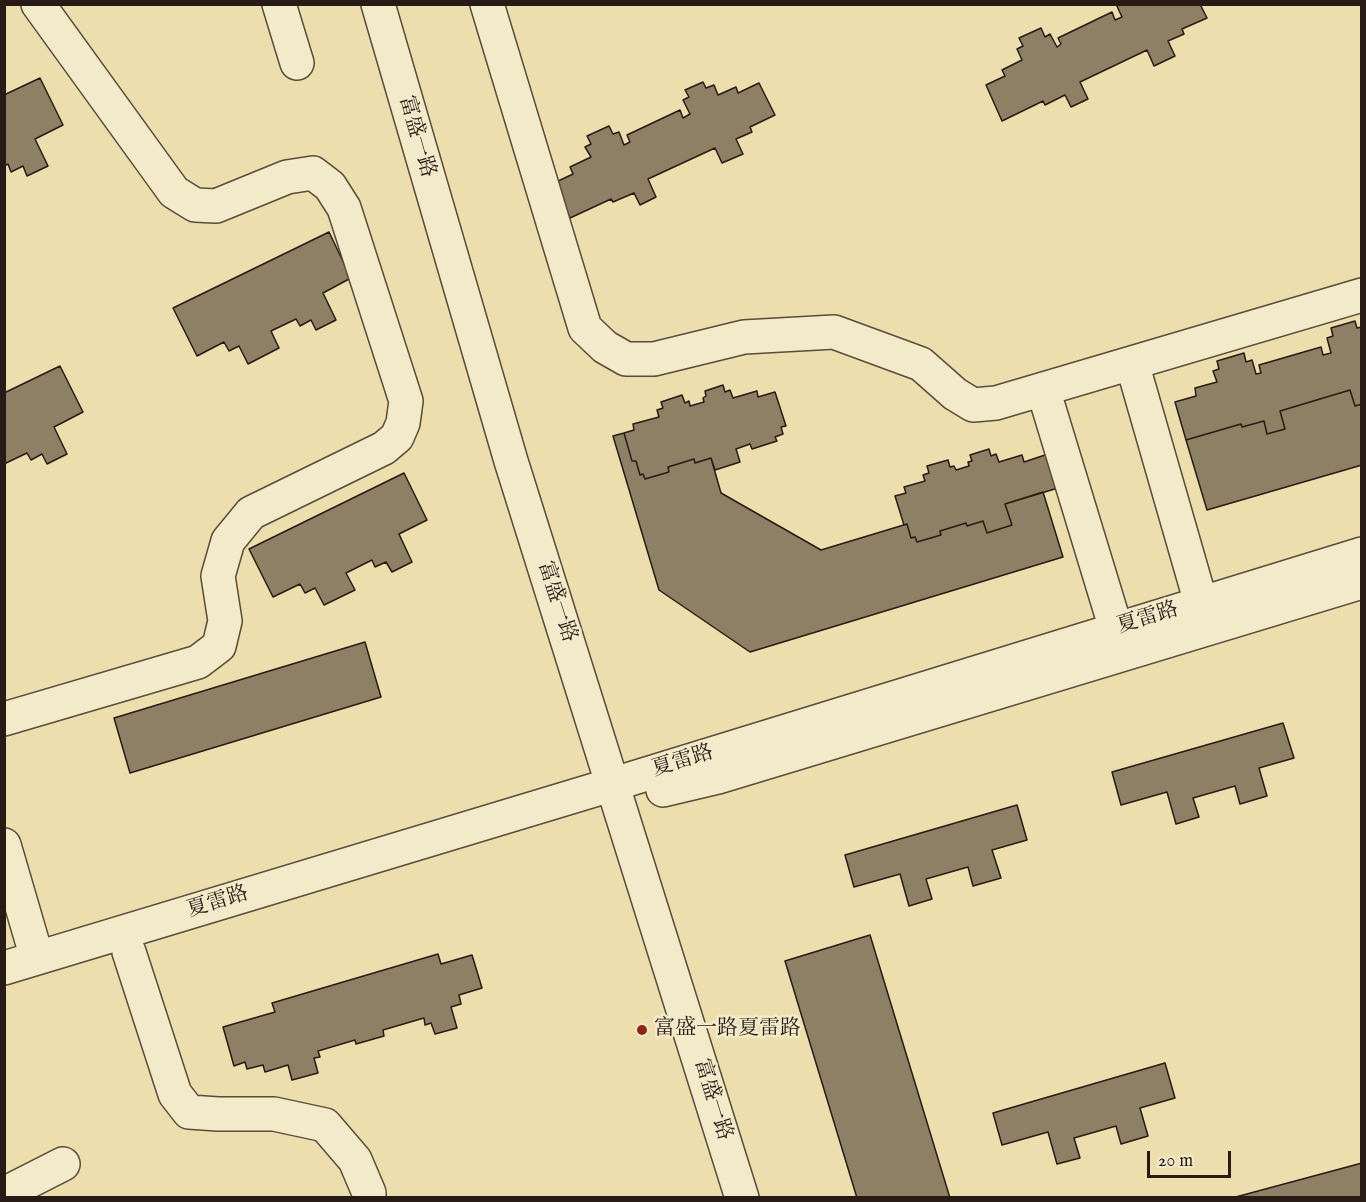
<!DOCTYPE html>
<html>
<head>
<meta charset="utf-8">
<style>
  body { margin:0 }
  #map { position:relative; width:1366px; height:1202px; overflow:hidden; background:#eddead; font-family:"IM FELL English",serif }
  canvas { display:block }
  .frame { position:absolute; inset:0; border:6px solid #281b15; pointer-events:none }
  .scale { position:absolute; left:1147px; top:1151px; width:84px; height:27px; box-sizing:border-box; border:3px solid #281b15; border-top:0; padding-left:8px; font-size:18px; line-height:21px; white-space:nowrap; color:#281b15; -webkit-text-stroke:4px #f3eaca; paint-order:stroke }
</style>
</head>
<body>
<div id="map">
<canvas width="1366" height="1202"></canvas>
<div class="frame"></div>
<div class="scale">20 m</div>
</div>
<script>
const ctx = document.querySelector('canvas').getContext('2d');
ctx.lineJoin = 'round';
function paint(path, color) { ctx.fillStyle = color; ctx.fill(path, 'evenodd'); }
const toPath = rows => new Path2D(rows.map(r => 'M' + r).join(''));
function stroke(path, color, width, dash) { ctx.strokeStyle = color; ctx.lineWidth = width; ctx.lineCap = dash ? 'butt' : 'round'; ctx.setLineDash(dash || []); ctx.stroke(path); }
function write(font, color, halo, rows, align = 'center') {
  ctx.font = font + ' "IM FELL English","Noto Serif SC",serif'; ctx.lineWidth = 5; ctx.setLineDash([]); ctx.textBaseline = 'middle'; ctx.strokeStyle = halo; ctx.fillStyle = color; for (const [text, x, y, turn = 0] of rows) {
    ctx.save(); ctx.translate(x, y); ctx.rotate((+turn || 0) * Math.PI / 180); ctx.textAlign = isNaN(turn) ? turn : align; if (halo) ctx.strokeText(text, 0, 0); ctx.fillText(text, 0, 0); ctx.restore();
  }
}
const building = toPath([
  [1116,4,1200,4,1207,18,1182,29,1184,34,1168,41,1175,56,1154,66,1147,50,1080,82,1088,99,1071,107,1065,95,1045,105,1043,101,1002,121,986,85,1005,76,1002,70,1022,60,1017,49,1023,46,1019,38,1041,28,1045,37,1050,34,1057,47,1061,44,1058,38,1112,12,1115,20,1122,17,1116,4],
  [40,78,63,125,35,139,48,166,27,176,23,166,11,172,8,164,4,166,4,95,40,78],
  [703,82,706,88,714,85,718,95,736,87,738,93,759,83,775,115,750,127,752,132,736,139,743,154,722,163,715,148,648,179,656,197,640,205,634,193,613,202,611,199,570,218,554,183,573,174,570,167,591,157,585,147,591,144,587,136,609,126,613,134,619,132,624,145,630,142,627,135,680,110,683,118,690,114,683,100,689,97,685,90,703,82],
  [329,232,351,278,323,293,336,320,316,330,311,320,300,326,296,319,271,331,279,348,248,364,239,346,229,351,224,342,197,356,173,308,329,232],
  [1355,321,1357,328,1362,327,1362,404,1355,406,1350,390,1280,411,1285,429,1267,434,1264,421,1242,427,1241,424,1186,440,1175,402,1196,396,1195,388,1217,382,1213,371,1219,369,1217,361,1244,353,1246,362,1252,360,1256,374,1261,373,1259,365,1321,347,1323,355,1331,353,1327,338,1333,336,1331,328,1355,321],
  [60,366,83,412,54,427,67,454,47,464,42,454,31,460,27,453,4,464,4,393,60,366],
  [723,385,725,392,730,390,733,398,757,391,758,397,775,392,786,426,781,427,783,434,775,437,777,441,752,449,750,444,736,449,740,462,715,470,711,458,695,463,694,459,668,467,669,472,645,479,643,474,640,475,636,461,632,461,624,433,634,430,633,424,659,417,657,410,663,408,661,402,682,395,685,403,689,401,690,406,704,402,703,398,706,396,705,391,723,385],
  [1350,390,1355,406,1362,404,1362,465,1207,510,1186,440,1241,424,1242,427,1264,421,1267,434,1285,429,1280,411,1350,390],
  [624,433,632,461,636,461,640,475,643,474,645,479,669,472,668,467,694,459,695,463,711,458,721,493,821,550,907,524,911,538,915,537,917,542,941,535,940,531,966,523,967,526,983,521,987,533,1012,525,1005,504,1043,492,1063,557,750,652,659,590,613,436,624,433],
  [989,449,991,456,996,454,999,462,1022,455,1024,462,1048,454,1058,488,1005,504,1012,525,987,533,983,521,967,526,966,523,940,531,941,535,917,542,915,537,911,538,907,524,904,525,895,496,906,493,904,487,925,481,923,475,929,473,927,466,948,460,950,467,954,466,956,470,969,466,968,462,972,461,970,455,989,449],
  [404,473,427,520,399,534,412,562,392,572,386,562,375,567,372,560,346,573,355,590,324,605,315,588,305,593,300,584,273,597,249,549,404,473],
  [365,642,381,697,130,773,114,718,365,642],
  [1283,723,1294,758,1259,768,1267,796,1240,804,1235,786,1193,798,1199,817,1176,824,1167,792,1121,805,1112,772,1283,723],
  [1017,805,1027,840,992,850,1001,878,973,886,968,867,926,879,932,899,909,906,900,874,854,887,845,855,1017,805],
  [870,935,950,1198,857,1198,785,961,870,935],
  [438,954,441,964,472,955,482,988,459,995,461,1004,451,1007,457,1028,435,1034,431,1023,425,1025,424,1018,383,1030,384,1036,356,1044,355,1040,318,1051,320,1057,314,1058,318,1073,292,1080,288,1065,265,1072,263,1065,247,1069,245,1062,234,1066,223,1027,275,1012,272,1003,438,954],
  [1165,1063,1175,1098,1140,1108,1148,1136,1121,1144,1116,1126,1074,1138,1080,1158,1057,1164,1048,1132,1002,1145,993,1113,1165,1063],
  [1362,1163,1362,1198,1232,1198,1362,1163]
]);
paint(building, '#8e8064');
stroke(building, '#281b15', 1.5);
const minor = toPath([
  [279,4,297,63],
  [378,4,511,461,742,1198],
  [487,4,585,328,605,347,626,359,654,359,744,337,834,332,921,364,955,394,973,405,996,403,1362,295],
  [1132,363,1201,603],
  [1043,389,1116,629],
  [4,719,198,662,219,646,225,621,218,576,228,541,251,513,384,448,397,437,403,423,406,401,344,208,330,186,313,173,287,177,216,206,195,205,174,192,38,4],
  [663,790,718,777,1362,582],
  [4,845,37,958],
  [129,952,175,1094,189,1112,218,1114,274,1114,325,1125,355,1160,369,1193,369,1198],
  [4,968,614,784,1362,554],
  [4,1194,63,1164]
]);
stroke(minor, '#594c3b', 36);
stroke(minor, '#f3eaca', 33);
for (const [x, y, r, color] of [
  [642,1030,6,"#8f2418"]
]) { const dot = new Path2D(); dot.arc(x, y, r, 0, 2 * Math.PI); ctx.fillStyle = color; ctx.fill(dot); stroke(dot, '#f3eaca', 2); }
write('21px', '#281b15', '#f3eaca', [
  ["富盛一路",416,137,74],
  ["富盛一路",556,602,72],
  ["夏雷路",1148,619,-17],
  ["夏雷路",683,762,-17],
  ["夏雷路",218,903,-17],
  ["富盛一路",712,1100,73]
]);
write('21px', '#281b15', '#f3eaca', [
  ["富盛一路夏雷路",654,1030]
], 'left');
</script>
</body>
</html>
